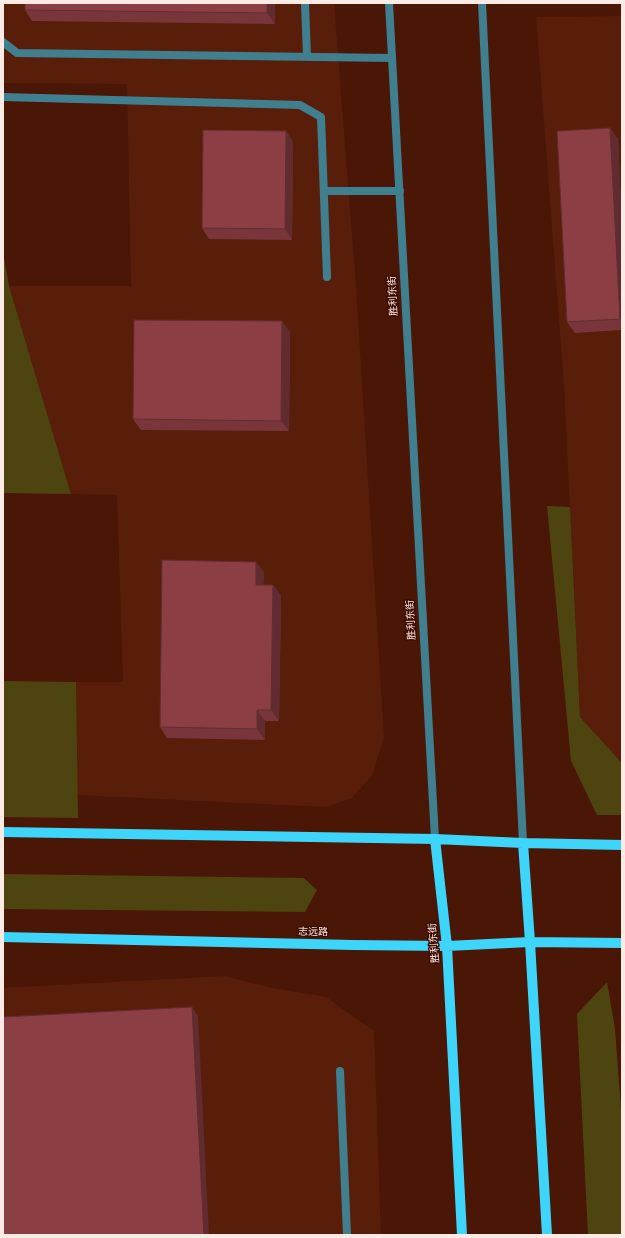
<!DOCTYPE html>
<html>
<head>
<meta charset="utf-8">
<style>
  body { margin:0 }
  #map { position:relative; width:625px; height:1238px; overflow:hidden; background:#4a1605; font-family:Mulish,sans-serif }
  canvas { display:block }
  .frame { position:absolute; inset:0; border:4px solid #fceae4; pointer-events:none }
</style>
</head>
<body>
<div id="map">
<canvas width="625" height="1238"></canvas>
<div class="frame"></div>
</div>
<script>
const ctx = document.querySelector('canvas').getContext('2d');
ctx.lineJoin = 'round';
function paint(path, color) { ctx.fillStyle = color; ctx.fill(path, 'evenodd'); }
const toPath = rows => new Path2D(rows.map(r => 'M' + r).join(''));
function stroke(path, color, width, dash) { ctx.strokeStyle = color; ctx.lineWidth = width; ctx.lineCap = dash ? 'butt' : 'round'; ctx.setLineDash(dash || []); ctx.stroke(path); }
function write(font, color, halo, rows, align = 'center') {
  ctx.font = font + ' Mulish,"Noto Sans SC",sans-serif'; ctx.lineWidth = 3; ctx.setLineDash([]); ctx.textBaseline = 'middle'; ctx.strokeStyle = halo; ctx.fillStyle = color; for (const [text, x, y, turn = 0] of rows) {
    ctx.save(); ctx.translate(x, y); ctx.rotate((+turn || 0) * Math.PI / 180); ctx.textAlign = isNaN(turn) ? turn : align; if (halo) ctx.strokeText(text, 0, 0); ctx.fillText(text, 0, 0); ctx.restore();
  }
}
paint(toPath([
  [3,3,334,3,356,286,384,737,372,776,352,798,325,807,77,795,76,682,123,682,117,495,71,494,9,286,131,286,127,84,3,83],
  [622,16,622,763,580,717,564,385,536,17],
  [224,976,268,987,326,997,374,1031,381,1235,3,1235,3,988]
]), '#581e0a');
paint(toPath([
  [3,252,9,286,71,494,3,493],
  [547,506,570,507,580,717,622,763,622,815,597,815,571,761],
  [3,681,76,682,78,818,3,817],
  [3,874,304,878,317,890,305,912,3,909],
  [607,982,615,1029,622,1122,622,1235,588,1235,577,1014]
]), '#4e4410');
stroke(toPath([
  [305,3,307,57],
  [3,42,17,53,392,58],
  [3,97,300,105,321,117,327,277],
  [324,191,400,191],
  [340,1071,347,1235]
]), '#407f90', 8);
stroke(toPath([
  [389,3,435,839],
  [482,3,523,843]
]), '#407f90', 8);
stroke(toPath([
  [3,832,435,839,523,843,622,845],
  [435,839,447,946,462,1235],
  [523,843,530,942,547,1235],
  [3,937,353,945,447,946,530,942,622,943]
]), '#3ed5fa', 10);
paint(toPath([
  [25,3,275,3,275,24,32,21,25,10],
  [610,128,618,139,622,226,622,330,575,333,567,322],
  [286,131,293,142,292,240,209,239,202,228],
  [290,332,289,431,141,430,133,419],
  [264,572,263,585,273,585,281,596,279,721,265,721,265,740,167,738,160,727]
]), '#78363a');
paint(toPath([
  [267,3,275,3,275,24,267,13],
  [610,128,618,139,622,226,622,323,620,319],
  [286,131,293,142,292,240,285,229],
  [282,321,290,332,289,431,281,421],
  [256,562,264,572,263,596,256,585],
  [273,585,281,596,279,721,271,710],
  [257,710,265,721,265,740,257,729],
  [192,1007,198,1016,209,1235,204,1235]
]), '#612c30');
const building = toPath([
  [25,3,267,3,267,13,25,10,25,3],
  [610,128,620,319,567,322,557,131,610,128],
  [203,130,286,131,285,229,202,228,203,130],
  [134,320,282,321,281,421,133,419,134,320],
  [162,560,256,562,256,585,273,585,271,710,257,710,257,729,160,727,162,560],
  [192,1007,204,1235,3,1235,3,1017,192,1007]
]);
paint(building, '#8b3f44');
stroke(building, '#612c30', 1);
write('10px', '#fceae4', '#3e0b00', [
  ["胜利东街",393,296,-93],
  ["胜利东街",411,620,-93],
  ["志远路",313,932,1],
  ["胜利东街",434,943,-95]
]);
</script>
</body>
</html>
